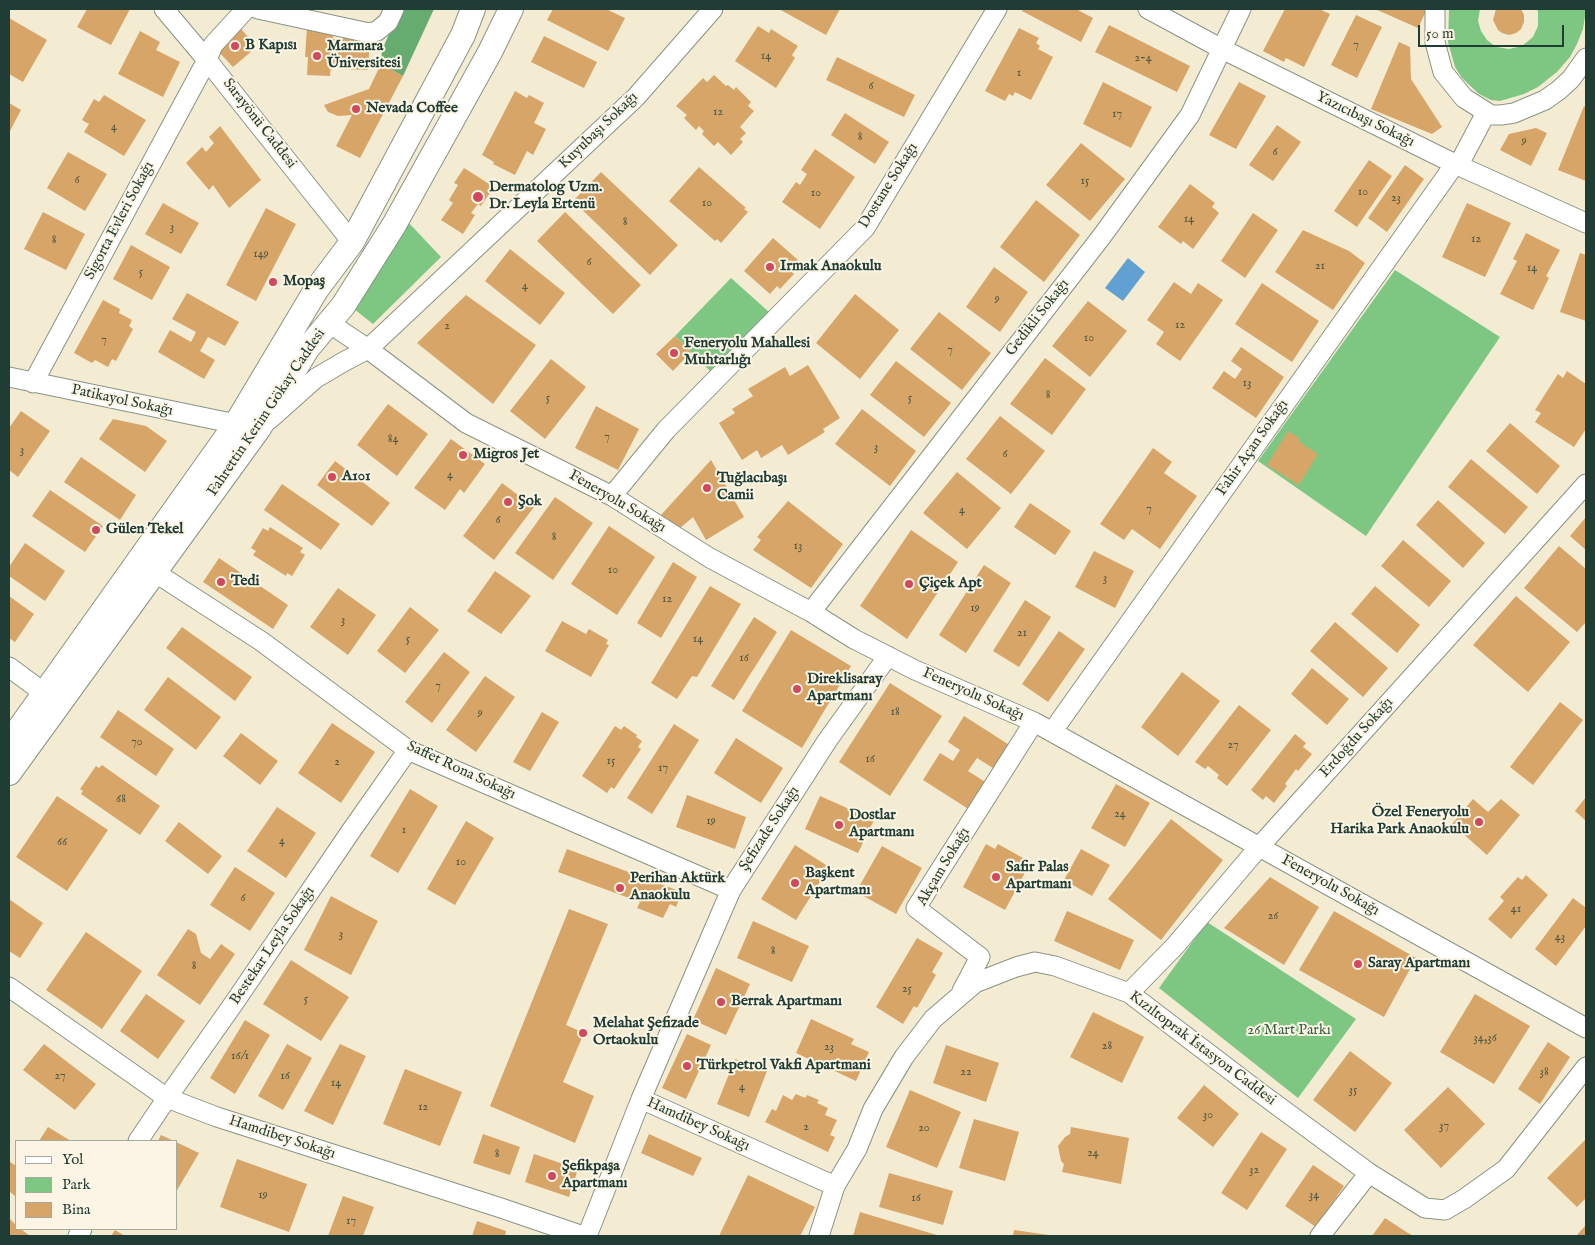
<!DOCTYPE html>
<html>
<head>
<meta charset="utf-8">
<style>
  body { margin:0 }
  #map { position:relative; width:1595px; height:1245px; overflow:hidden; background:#f3ecd3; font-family:"IM FELL English",serif }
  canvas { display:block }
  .frame { position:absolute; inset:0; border:10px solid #1f3d34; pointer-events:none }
  .legend { position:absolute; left:15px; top:1140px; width:162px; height:90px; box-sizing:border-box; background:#fcf5e5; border:1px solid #a4ab9e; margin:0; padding:6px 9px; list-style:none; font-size:15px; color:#1f3d34 }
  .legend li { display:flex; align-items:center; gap:10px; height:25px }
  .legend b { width:25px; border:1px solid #a4ab9e }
  .scale { position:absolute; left:1418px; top:25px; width:146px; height:22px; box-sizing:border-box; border:2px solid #1f3d34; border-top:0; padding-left:6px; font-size:15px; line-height:18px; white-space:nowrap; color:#1f3d34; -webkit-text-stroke:4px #fcf5e5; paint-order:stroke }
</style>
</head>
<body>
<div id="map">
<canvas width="1595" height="1245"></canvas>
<div class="frame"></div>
<ul class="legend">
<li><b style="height:6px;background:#fff"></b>Yol</li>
<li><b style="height:14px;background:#7ec783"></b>Park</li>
<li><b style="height:14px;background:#d7a568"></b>Bina</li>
</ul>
<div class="scale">50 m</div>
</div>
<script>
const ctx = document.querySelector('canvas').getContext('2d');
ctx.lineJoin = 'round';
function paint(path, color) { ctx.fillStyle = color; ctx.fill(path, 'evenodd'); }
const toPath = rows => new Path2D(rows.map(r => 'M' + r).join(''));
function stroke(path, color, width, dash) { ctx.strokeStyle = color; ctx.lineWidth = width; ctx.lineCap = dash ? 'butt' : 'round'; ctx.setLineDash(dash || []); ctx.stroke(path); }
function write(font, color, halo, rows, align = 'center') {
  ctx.font = font + ' "IM FELL English",serif'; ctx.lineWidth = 4; ctx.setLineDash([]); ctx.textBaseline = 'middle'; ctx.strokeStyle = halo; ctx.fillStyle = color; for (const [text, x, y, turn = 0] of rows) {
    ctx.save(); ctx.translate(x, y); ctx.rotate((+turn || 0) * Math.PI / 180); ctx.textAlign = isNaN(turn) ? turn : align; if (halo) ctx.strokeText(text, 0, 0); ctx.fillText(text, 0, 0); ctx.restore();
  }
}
paint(toPath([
  [1449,9,1480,9,1478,21,1481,31,1487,40,1496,47,1509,49,1522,46,1533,37,1538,26,1538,12,1537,9,1586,10,1583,29,1577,44,1570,57,1557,72,1538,87,1524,94,1500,101,1491,100,1479,94,1462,78,1455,67,1448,42],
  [408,222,441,257,373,324,354,309],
  [1395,270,1500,337,1366,536,1258,461],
  [731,278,769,312,710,371,675,336],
  [1207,922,1356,1019,1298,1098,1159,988]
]), '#7ec783');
paint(toPath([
  [400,9,434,9,403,76,381,64,382,50]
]), '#66ac71');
paint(toPath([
  [1128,258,1145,272,1123,301,1105,288]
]), '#60a0d2');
paint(toPath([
  [87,9,130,9,111,45,77,27],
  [553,9,606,9,625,18,608,51,547,20],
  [779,9,840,9,826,35],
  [1023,9,1076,9,1093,18,1081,42,1022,11],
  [1285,9,1319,9,1330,14,1304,67,1286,58,1284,62,1263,51],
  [1375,9,1427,9,1418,28],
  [1496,9,1521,9,1524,15,1524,22,1521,29,1516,33,1509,35,1502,33,1498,30,1493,20],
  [1356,15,1382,27,1357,78,1331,65],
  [9,18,47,40,23,82,9,74],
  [1109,25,1190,66,1177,92,1095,52],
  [758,26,769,33,771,29,798,46,792,55,795,58,776,88,735,61],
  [307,27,333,28,333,39,343,40,343,37,370,38,368,70,344,69,343,66,331,65,330,76,307,75,308,57,305,57],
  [1019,28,1039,38,1036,43,1040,46,1038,49,1053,57,1031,100,1015,92,1013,96,1009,94,1005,101,985,91],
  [241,29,250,39,246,43,253,50,233,67,216,49],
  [140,31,160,42,156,50,180,62,163,97,118,74],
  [544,36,597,62,584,88,531,62],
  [1399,42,1410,47,1411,79,1442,127,1432,134,1371,109],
  [837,57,915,95,904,117,826,80],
  [381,64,403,76,360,158,336,146,352,115,338,116,328,112,324,105,369,89],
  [714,75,726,86,728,85,734,90,736,87,751,102,748,106,754,111,740,127,746,133,740,139,743,142,731,155,718,142,714,146,702,134,704,131,699,126,696,130,684,118,687,115,676,106,703,78,707,82],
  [1103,82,1152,107,1131,148,1083,124],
  [1239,82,1266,96,1236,149,1209,135],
  [515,91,527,98,529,95,544,103,534,123,546,129,533,155,527,151,515,175,493,164,494,162,482,155],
  [104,95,146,120,124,156,84,132,89,124,82,120,94,99,99,102],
  [9,103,21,110,9,133],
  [1584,106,1586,107,1586,181,1558,170],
  [845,113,889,142,875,164,831,135],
  [1277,125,1301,142,1273,181,1249,165],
  [220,126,261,180,229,208,213,185,209,190,186,163,202,147,206,152,214,143,209,137],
  [1536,128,1547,133,1531,166,1500,150,1509,134],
  [1081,143,1125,179,1090,221,1046,185],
  [815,149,855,177,820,229,782,202,796,182,800,185,807,174,801,170],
  [68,152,107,174,85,211,47,188],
  [1369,160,1392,176,1357,227,1334,211],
  [1405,165,1424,179,1387,232,1368,218],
  [699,167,746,208,744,209,748,212,721,243,717,239,715,241,669,201],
  [464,168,494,187,481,206,478,204,471,213,475,215,463,234,441,220,453,203,449,200,458,185,454,183],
  [601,172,678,245,650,275,573,201],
  [1190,184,1215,203,1212,207,1219,213,1193,249,1183,241,1181,244,1158,227],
  [1036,200,1080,235,1044,282,1000,247],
  [163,203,199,223,181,254,145,234],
  [1467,203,1511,223,1485,277,1442,257],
  [266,208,296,224,256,301,226,285],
  [43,212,85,234,66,270,24,249],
  [565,212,641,285,613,314,537,241],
  [1253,213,1278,230,1245,278,1221,261],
  [1303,230,1349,251,1365,263,1333,310,1275,272],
  [1526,233,1560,250,1546,276,1549,278,1533,310,1500,294,1517,261,1513,259],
  [773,238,798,260,790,270,794,274,780,289,777,286,770,294,744,271],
  [131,245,170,267,152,300,113,279],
  [510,249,565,293,540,325,485,281],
  [1580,253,1586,255,1586,321,1560,312],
  [994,267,1028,292,1000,332,966,307],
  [1174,282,1191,294,1198,283,1223,300,1180,361,1156,344,1164,332,1147,320],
  [1262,283,1319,321,1292,362,1235,324],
  [187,293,239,322,225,346,208,337,200,351,215,360,204,379,158,352,170,330,191,342,196,332,172,319],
  [855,294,899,330,860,379,816,343],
  [466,295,536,345,493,404,417,343],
  [103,300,120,309,119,313,132,320,129,326,133,329,116,361,112,359,108,367,95,360,92,363,74,353],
  [1088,301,1127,331,1090,377,1052,346],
  [939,312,991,353,962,390,910,349],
  [675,336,691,352,673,371,656,354],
  [1241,347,1284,377,1256,418,1212,388,1224,371,1235,379,1242,369,1231,361],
  [1045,358,1086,389,1052,435,1010,404],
  [551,359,586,387,545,439,510,411],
  [896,361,951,403,924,437,870,395],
  [808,365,840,418,823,429,825,432,788,455,782,445,761,458,757,450,742,460,719,423,735,413,732,409,753,396,748,389,785,367,790,376],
  [1567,371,1586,384,1586,429,1574,447,1535,422,1541,413,1535,410,1558,374,1563,378],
  [388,404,428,434,397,476,357,445],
  [596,406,639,429,618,470,575,448],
  [862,409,916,451,890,486,835,444],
  [21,411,50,431,18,477,9,470,9,428],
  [1000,416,1045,451,1011,494,966,459],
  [113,419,146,426,167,441,145,472,99,439],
  [1510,423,1560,466,1537,494,1486,451],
  [1288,431,1300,439,1299,442,1318,454,1299,485,1267,465],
  [451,439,485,464,464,493,460,489,445,510,414,488],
  [1153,448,1172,462,1164,473,1197,496,1160,549,1132,529,1124,540,1100,524],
  [81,457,136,495,120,520,64,482],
  [1471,459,1528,507,1505,534,1448,487],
  [711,460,744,517,706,540,693,517,679,529,661,515],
  [335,461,390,503,372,526,317,485],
  [957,472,1001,508,967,549,923,513],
  [502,483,534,507,494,560,463,536],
  [282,484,340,524,321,550,264,510],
  [50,490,103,526,85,552,32,516],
  [555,497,593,523,553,580,515,553],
  [1438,500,1485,543,1463,568,1416,525],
  [788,501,843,544,811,588,753,550,761,540,757,537],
  [1030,503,1071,531,1055,555,1014,527],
  [1586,517,1586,550,1570,536],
  [609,526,655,557,617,615,571,584],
  [270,527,303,548,300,552,305,555,292,576,287,573,286,576,253,555,256,551,251,548,263,528,268,531],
  [911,530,958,562,907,639,860,606],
  [1403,540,1451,581,1429,607,1381,566],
  [25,543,65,571,45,601,9,576,9,567],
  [1559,546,1586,569,1586,622,1577,632,1524,588],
  [1094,551,1134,571,1115,608,1075,587],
  [219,558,288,605,273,629,203,582],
  [673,562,697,577,661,638,637,623],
  [984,565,1011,583,966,653,939,635],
  [495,571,531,596,501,634,467,611],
  [710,586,741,604,697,677,692,676,677,699,651,683],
  [1375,586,1420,625,1397,653,1351,614],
  [338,588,376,615,348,655,310,627],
  [9,596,34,614,15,642,9,638],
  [1516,596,1570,642,1528,692,1473,645],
  [1025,600,1051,617,1019,667,993,651],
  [410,607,439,630,405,673,377,651],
  [754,617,777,632,734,700,711,686],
  [562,621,586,634,589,629,608,640,606,644,609,645,591,677,545,651],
  [1335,622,1388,668,1363,697,1310,651],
  [182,627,252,677,235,701,166,648],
  [791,630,851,666,802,748,742,711],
  [1059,631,1085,649,1048,702,1022,684],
  [444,652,470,672,432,723,405,702],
  [1312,668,1349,699,1327,725,1291,694],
  [1182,672,1220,701,1178,756,1141,727],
  [485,676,515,697,476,752,446,730],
  [168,677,221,717,196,750,144,710],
  [890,683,942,716,890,796,839,762],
  [1560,702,1583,720,1533,785,1510,767],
  [1239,705,1271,730,1227,786,1217,778,1219,775,1208,766,1205,769,1195,762],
  [118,710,174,749,156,776,100,737],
  [542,712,559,722,530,771,513,762],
  [964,716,1011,746,996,770,977,758,968,771,987,783,970,810,923,780,940,753,953,761,960,750,948,742],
  [332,723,375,752,341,803,298,773],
  [674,724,699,740,652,814,627,798],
  [615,726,621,730,624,726,637,735,636,737,642,741,638,747,641,749,614,789,611,787,607,793,582,776],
  [241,733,278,761,260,785,223,756],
  [1295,734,1306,743,1303,747,1312,754,1298,771,1296,769,1285,784,1287,786,1274,803,1266,796,1263,800,1251,790],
  [736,738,783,768,761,803,714,773],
  [102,765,160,806,140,835,81,794,83,791,80,789,96,766,99,768],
  [1116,784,1150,803,1125,847,1091,828],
  [410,789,438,806,398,873,370,856],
  [687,795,746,817,735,849,676,827],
  [57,796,108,830,67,891,16,857],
  [820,796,874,820,858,853,805,829],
  [1586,797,1586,821,1575,811],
  [1473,799,1488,812,1501,799,1520,815,1487,855,1452,824],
  [277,807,316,833,286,878,247,851],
  [1171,819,1223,860,1161,940,1108,899],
  [466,821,494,838,455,905,427,889],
  [179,822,222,856,208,874,165,841],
  [986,844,995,849,998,844,1023,858,1020,863,1028,867,1005,910,963,887],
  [795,845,829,867,796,920,761,899],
  [882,846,922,868,896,914,856,892],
  [567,849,682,892,676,907,670,904,663,918,637,908,640,902,558,872],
  [1081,849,1110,865,1092,896,1064,880],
  [235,867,275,893,250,931,210,905],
  [1526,875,1548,895,1511,939,1488,919,1504,901,1500,897,1518,877,1522,880],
  [1270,877,1319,907,1284,965,1224,928],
  [331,896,378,921,351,975,304,950],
  [1573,898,1586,908,1586,926,1556,966,1535,949],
  [9,899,43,923,20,958,9,951],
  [569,909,608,924,566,1025,584,1033,563,1082,594,1096,575,1143,490,1106],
  [1067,911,1134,940,1120,970,1054,941],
  [1334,911,1416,958,1384,1017,1299,970],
  [753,921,809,946,792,982,737,958],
  [188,929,196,934,201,953,210,959,221,944,235,954,200,1005,157,975],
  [86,932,142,971,102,1029,46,990],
  [917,938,943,953,932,972,936,975,917,1008,914,1006,903,1024,876,1007],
  [291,960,349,997,321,1041,263,1004],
  [716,968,750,984,726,1035,693,1020],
  [146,994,185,1021,158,1059,120,1031],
  [1475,994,1530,1026,1494,1084,1440,1052],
  [1093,1012,1144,1037,1122,1083,1070,1057],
  [811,1019,854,1039,851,1044,869,1052,856,1081,796,1053],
  [245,1020,270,1035,235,1094,210,1078],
  [687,1034,711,1045,686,1099,662,1088],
  [1548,1042,1570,1057,1540,1104,1518,1089],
  [44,1044,96,1084,75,1110,23,1070],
  [287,1044,312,1058,283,1110,258,1096],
  [340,1044,366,1056,333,1125,304,1111],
  [946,1045,999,1063,986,1102,933,1083],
  [1350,1051,1392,1083,1355,1132,1313,1100],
  [735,1059,767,1071,749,1117,717,1104],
  [405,1069,462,1092,440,1146,383,1124],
  [1204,1085,1239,1114,1213,1147,1177,1118],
  [1448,1087,1485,1124,1441,1168,1404,1130],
  [910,1090,961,1112,937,1168,886,1147],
  [796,1094,805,1098,807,1095,819,1100,817,1103,828,1108,825,1115,837,1120,830,1135,835,1137,828,1152,765,1122,772,1109,776,1111,783,1095,792,1100],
  [974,1119,1019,1132,1005,1181,959,1168],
  [48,1127,71,1141,39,1141],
  [1071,1127,1129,1138,1121,1184,1062,1172,1064,1164,1061,1161,1058,1146,1065,1137,1070,1134],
  [1261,1132,1287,1149,1247,1210,1221,1193],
  [483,1134,520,1147,510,1175,473,1163],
  [649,1134,702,1158,693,1176,641,1153],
  [161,1135,174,1141,158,1141],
  [1586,1139,1586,1198,1577,1207,1547,1178],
  [176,1142,199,1153,176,1192],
  [534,1154,578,1169,569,1197,525,1182],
  [237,1159,307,1184,289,1232,220,1207],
  [9,1161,16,1166,16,1197,9,1191],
  [1313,1165,1344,1186,1316,1227,1285,1206],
  [889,1173,953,1191,943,1225,879,1207],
  [748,1175,815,1207,800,1236,719,1236],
  [343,1196,374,1207,363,1236,328,1236],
  [860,1212,940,1236,853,1236],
  [9,1218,16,1225,16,1229,21,1229,30,1236,9,1236],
  [1385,1218,1408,1233,1414,1236,1372,1236],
  [477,1221,506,1231,505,1236,472,1236],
  [1586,1225,1586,1236,1576,1236],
  [115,1230,125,1236,111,1236],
  [1014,1230,1049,1235,1048,1236,1013,1236]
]), '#d7a568');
const minor = toPath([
  [164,9,207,60,352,242],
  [258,9,369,33,377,31,388,22,394,9],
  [1148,9,1222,49,1455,164,1586,223],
  [1435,9,1435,42,1443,72,1464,98,1491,115,1501,115,1514,113,1545,100,1559,90,1571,79,1586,58],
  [1458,166,1486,113],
  [329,323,368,349,466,423,612,496,710,558,811,612,854,639,915,670,1034,722,1586,1028],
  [9,377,236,424],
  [33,383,207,60,213,45,246,9],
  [270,419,316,378,345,361,368,349,636,97,713,9],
  [612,496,666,430,865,228,997,9],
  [145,566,261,641,408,750,731,890],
  [811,612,1102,236,1190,115,1241,9],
  [9,667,44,693],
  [1052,732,1455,164],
  [9,987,167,1098,217,1117,501,1208,583,1236],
  [962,991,980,957,916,908,1034,722],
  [1129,993,1175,946,1259,847,1586,484],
  [641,1099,731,890,827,741,888,656],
  [138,1141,167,1098,234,1003,351,831,408,750],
  [78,1236,82,1229],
  [587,1236,641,1099,835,1186],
  [819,1236,835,1186,857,1149,873,1109,904,1057,933,1019,975,983,1016,967,1035,962,1055,966,1129,993,1259,1092,1369,1173,1425,1208,1445,1210,1464,1199,1506,1169,1586,1067],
  [1320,1236,1369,1173]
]);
const major = toPath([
  [9,743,236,424,316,290,352,242,463,35,473,9],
  [9,773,259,428,307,349,343,306,394,225,490,52,511,9]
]);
stroke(minor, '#899484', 21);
stroke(major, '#899484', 26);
stroke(minor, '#fff', 19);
stroke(major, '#fff', 24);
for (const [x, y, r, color] of [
  [235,46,5,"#d1495b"],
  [317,56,5,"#d1495b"],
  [356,109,5,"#d1495b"],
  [478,197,6,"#d1495b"],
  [770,267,5,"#d1495b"],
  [273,282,5,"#d1495b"],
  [674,353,5,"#d1495b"],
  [463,455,5,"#d1495b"],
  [332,477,5,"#d1495b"],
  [707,488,5,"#d1495b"],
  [508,502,5,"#d1495b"],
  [96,530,5,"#d1495b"],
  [221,582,5,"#d1495b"],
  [909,584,5,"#d1495b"],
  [797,689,5,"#d1495b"],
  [1479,822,5,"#d1495b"],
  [839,825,5,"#d1495b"],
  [996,877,5,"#d1495b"],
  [795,883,5,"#d1495b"],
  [620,888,5,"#d1495b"],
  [1358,964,5,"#d1495b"],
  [721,1002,5,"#d1495b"],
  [583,1033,5,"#d1495b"],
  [687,1066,5,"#d1495b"],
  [552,1176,5,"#d1495b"]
]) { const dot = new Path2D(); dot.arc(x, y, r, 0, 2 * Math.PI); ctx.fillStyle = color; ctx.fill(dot); stroke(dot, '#fcf5e5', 2); }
write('12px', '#4d5741', null, [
  ["7",1356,46],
  ["14",766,57],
  ["2-4",1143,59],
  ["1",1019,74],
  ["6",871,87],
  ["12",718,113],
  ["17",1117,115],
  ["4",114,128],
  ["8",860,138],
  ["9",1524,142],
  ["6",1275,153],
  ["6",77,181],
  ["15",1085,182],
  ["10",1363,193],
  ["10",816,194],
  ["23",1396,199],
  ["10",707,204],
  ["14",1189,220],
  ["8",625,223],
  ["3",172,228],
  ["12",1476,240],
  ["8",54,241],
  ["149",261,255],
  ["6",589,263],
  ["21",1320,267],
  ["14",1532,269],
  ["5",141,273],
  ["4",525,287],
  ["9",997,300],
  ["12",1180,326],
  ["2",447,327],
  ["10",1089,339],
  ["7",104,341],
  ["7",950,351],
  ["13",1247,384],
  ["8",1048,396],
  ["5",548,399],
  ["5",910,399],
  ["7",607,438],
  ["84",393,440],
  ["3",876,448],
  ["3",22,451],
  ["6",1005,455],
  ["4",450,476],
  ["7",1149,510],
  ["4",962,511],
  ["6",498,521],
  ["8",554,538],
  ["13",798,547],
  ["10",613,571],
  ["3",1105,579],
  ["12",667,600],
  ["19",975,609],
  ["3",343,621],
  ["21",1022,634],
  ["5",408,640],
  ["14",698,640],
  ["16",744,659],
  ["7",438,687],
  ["18",895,713],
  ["9",480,714],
  ["70",137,743],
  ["27",1233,746],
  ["16",870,760],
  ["15",611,762],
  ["2",337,763],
  ["17",663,769],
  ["68",121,800],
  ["24",1120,815],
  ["19",711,822],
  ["1",404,831],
  ["4",282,842],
  ["66",62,843],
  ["10",461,863],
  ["6",243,899],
  ["41",1516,910],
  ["26",1273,917],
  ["3",341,935],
  ["43",1560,938],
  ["8",773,952],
  ["8",194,967],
  ["25",907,990],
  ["5",306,1000],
  ["34,36",1485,1039],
  ["28",1107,1047],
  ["23",829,1048],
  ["16/1",240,1057],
  ["22",966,1073],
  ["38",1544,1073],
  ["27",60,1077],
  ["16",285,1077],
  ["14",336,1084],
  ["4",742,1088],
  ["35",1353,1091],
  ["12",423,1108],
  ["30",1208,1116],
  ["37",1444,1127],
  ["2",806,1128],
  ["20",924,1129],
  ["24",1093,1154],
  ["8",497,1155],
  ["32",1254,1171],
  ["19",263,1196],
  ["34",1314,1196],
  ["16",916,1199],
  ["17",351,1222]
]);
write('bold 15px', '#1f3d34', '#fcf5e5', [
  ["B Kapısı",245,46],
  ["Marmara",327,47],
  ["Üniversitesi",327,64],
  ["Nevada Coffee",366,109],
  ["Dermatolog Uzm.",489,188],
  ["Dr. Leyla Ertenü",489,205],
  ["Irmak Anaokulu",780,267],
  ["Mopaş",283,282],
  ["Feneryolu Mahallesi",684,344],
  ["Muhtarlığı",684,361],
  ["Migros Jet",473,455],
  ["A101",342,477],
  ["Tuğlacıbaşı",717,479],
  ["Camii",717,496],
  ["Şok",518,502],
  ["Gülen Tekel",106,530],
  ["Tedi",231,582],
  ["Çiçek Apt",919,584],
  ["Direklisaray",807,680],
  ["Apartmanı",807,697],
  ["Özel Feneryolu",1469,813,"right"],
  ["Harika Park Anaokulu",1469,830,"right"],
  ["Dostlar",849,816],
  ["Apartmanı",849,833],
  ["Safir Palas",1006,868],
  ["Apartmanı",1006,885],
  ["Başkent",805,874],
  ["Apartmanı",805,891],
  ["Perihan Aktürk",630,879],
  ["Anaokulu",630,896],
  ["Saray Apartmanı",1368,964],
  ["Berrak Apartmanı",731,1002],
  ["Melahat Şefizade",593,1024],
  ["Ortaokulu",593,1041],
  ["Türkpetrol Vakfi Apartmani",697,1066],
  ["Şefikpaşa",562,1167],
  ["Apartmanı",562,1184]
], 'left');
write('15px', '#1f3d34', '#fcf5e5', [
  ["Yazıcıbaşı Sokağı",1365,120,26],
  ["Sarayönü Caddesi",259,124,52],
  ["Kuyubaşı Sokağı",599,131,-44],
  ["Dostane Sokağı",889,186,-58],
  ["Sigorta Evleri Sokağı",120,221,-62],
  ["Gedikli Sokağı",1038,318,-52],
  ["Patikayol Sokağı",122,401,12],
  ["Fahrettin Kerim Gökay Caddesi",267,413,-56],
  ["Fahir Açan Sokağı",1253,448,-55],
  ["Feneryolu Sokağı",617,502,30],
  ["Feneryolu Sokağı",973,695,24],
  ["Erdoğdu Sokağı",1357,738,-48],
  ["Saffet Rona Sokağı",461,771,25],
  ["Şefizade Sokağı",770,829,-57],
  ["Akçam Sokağı",944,867,-59],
  ["Feneryolu Sokağı",1330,886,29],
  ["Bestekar Leyla Sokağı",273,946,-56],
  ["Kızıltoprak İstasyon Caddesi",1202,1049,37],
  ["Hamdibey Sokağı",698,1125,24],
  ["Hamdibey Sokağı",282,1138,18]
]);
write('15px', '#376048', '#fcf5e5', [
  ["26 Mart Parkı",1289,1031]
]);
</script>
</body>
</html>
